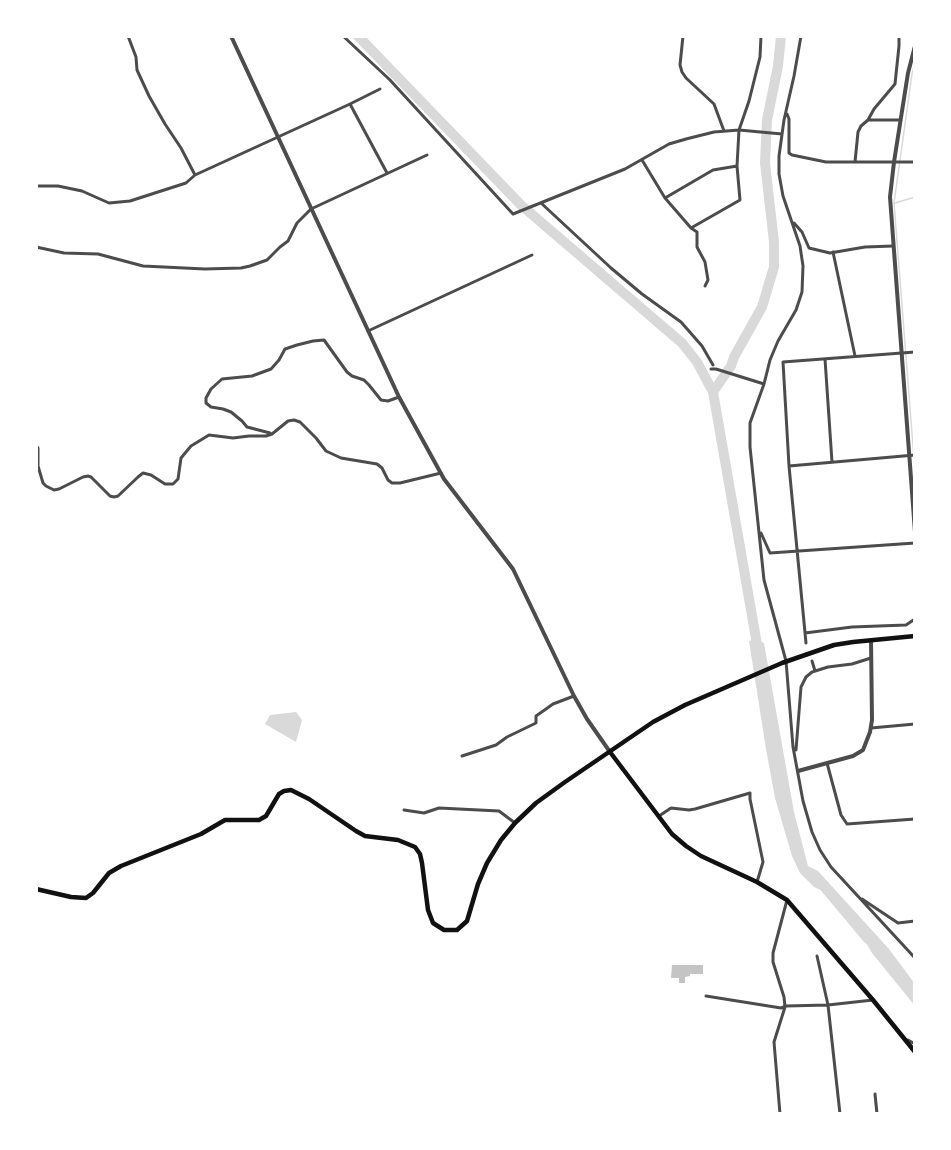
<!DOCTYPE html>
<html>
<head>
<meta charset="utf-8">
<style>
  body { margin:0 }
  #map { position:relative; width:951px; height:1150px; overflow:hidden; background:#fff; font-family:Georgia,serif }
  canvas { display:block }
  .frame { position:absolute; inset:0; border:38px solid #fff; pointer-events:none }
</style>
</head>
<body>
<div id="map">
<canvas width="951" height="1150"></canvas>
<div class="frame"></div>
</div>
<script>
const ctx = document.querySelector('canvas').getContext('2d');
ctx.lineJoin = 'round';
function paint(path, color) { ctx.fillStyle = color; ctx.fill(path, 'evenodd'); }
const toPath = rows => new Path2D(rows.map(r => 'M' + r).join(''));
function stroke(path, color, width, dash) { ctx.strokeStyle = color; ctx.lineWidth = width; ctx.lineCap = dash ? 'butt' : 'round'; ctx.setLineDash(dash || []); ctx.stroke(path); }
paint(toPath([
  [756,639,764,643,794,812,808,866,818,871,889,949,915,984,915,1006,872,953,858,929,829,894,814,887,800,873,792,856,775,798,766,749,749,641],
  [296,712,302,720,296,742,265,724,270,715]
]), '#d9d9d9');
stroke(toPath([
  [915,63,912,74,894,203,915,472],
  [895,203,915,197]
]), '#d9d9d9', 1.5);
stroke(toPath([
  [358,36,521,205,682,343,697,362,713,392,758,650],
  [713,392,731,366,734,357,762,307,774,267,774,242,765,163,767,120,778,66,781,36],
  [822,884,868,939]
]), '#d9d9d9', 10);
paint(toPath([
  [672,965,703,965,703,974,690,974,690,976,685,977,685,983,679,983,679,978,671,978]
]), '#c4c4c4');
stroke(toPath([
  [128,36,136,57,137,70,149,96,165,124,181,148,195,175],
  [343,36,390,80,513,214,625,169,669,144,686,139,714,132,739,130,782,134],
  [683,36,680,65,682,72,686,78,714,104,724,131],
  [801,36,794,76,784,120,779,156,779,174,783,196,800,246,803,266,802,292,796,310,778,341,770,360,764,384,750,423,750,447,764,580,786,661,793,747,803,801,812,832,820,850,831,867,915,958],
  [350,104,387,173],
  [787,114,789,119,789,153,792,155,826,162,915,162],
  [868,120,900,120],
  [642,160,665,198,713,170,737,166],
  [855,162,858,132,861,126,868,120,874,109,895,84,899,46,899,36],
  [36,186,58,186,82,191,109,203,130,201,186,183,195,175,350,104,380,89],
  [665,198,691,228,697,232,697,247,705,262,708,280,705,286],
  [541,203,611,268,642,294,681,322,702,346,713,365],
  [794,223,802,232,809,248,830,253,865,247,893,246],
  [691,228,740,200,737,166,739,130,749,101,760,57,761,36],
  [36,247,64,253,98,254,143,266,205,269,241,268,250,266,267,260,280,247,288,241,297,223,311,209,427,155],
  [833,252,855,356],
  [368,331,532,255],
  [825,359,832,462],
  [711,369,716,369,764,384],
  [270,433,247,427,242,421,231,412,223,409,211,407,206,403,206,398,211,389,222,379,252,376,271,369,279,360,285,349,297,345,313,341,324,340,347,372,352,376,364,380,369,385,381,400,388,401,399,397],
  [36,445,38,448,38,466,43,483,46,486,54,490,59,489,83,477,88,476,91,477,110,496,114,497,118,496,138,477,143,473,151,475,165,484,173,484,178,479,181,458,191,446,209,435,233,438,249,436,266,436,272,434,288,421,294,420,300,422,316,438,326,451,341,458,377,464,382,468,388,480,392,483,400,483,441,473],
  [789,466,915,455],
  [761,533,770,553,915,543],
  [805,633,852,627,906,625,915,619],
  [806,643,789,466,783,362,915,352],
  [812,661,815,671],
  [871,728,915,724],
  [796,750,801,687,806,677,812,672,828,667,852,664,871,658],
  [462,756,496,745,507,737,536,723,536,716,546,709,553,704,574,696],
  [827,763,841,815,847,824,915,819],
  [404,810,424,813,439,808,499,811,515,823],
  [659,816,671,808,689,810,695,809,750,793,750,799,763,862,757,882],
  [862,899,898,923,915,921],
  [817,956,828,1005,840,1114],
  [706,996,781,1008,786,1006,828,1005,873,1000],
  [908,1040,915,1044],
  [875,1094,877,1114],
  [780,1114,774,1042,785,1007,784,997,773,962,773,953,787,900]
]), '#4c4c4c', 3);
stroke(toPath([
  [231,36,399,397,444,479,513,569,574,696,587,719,610,752],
  [915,46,908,73,894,162,890,197,915,532],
  [798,771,853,756,863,750,870,732,872,720,871,640]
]), '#4c4c4c', 4);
stroke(toPath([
  [610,752,672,834,686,846,701,856,757,882,787,900,873,1000,915,1052],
  [36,889,71,897,86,898,93,893,109,873,121,866,201,834,225,820,259,820,266,816,279,794,284,791,291,790,309,799,356,831,365,836,398,840,415,847,420,854,422,863,428,910,433,923,444,930,457,930,467,921,478,884,487,863,501,840,515,823,536,803,565,782,653,722,685,705,782,663,834,645,853,642,915,636]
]), '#111', 4.5);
</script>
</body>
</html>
